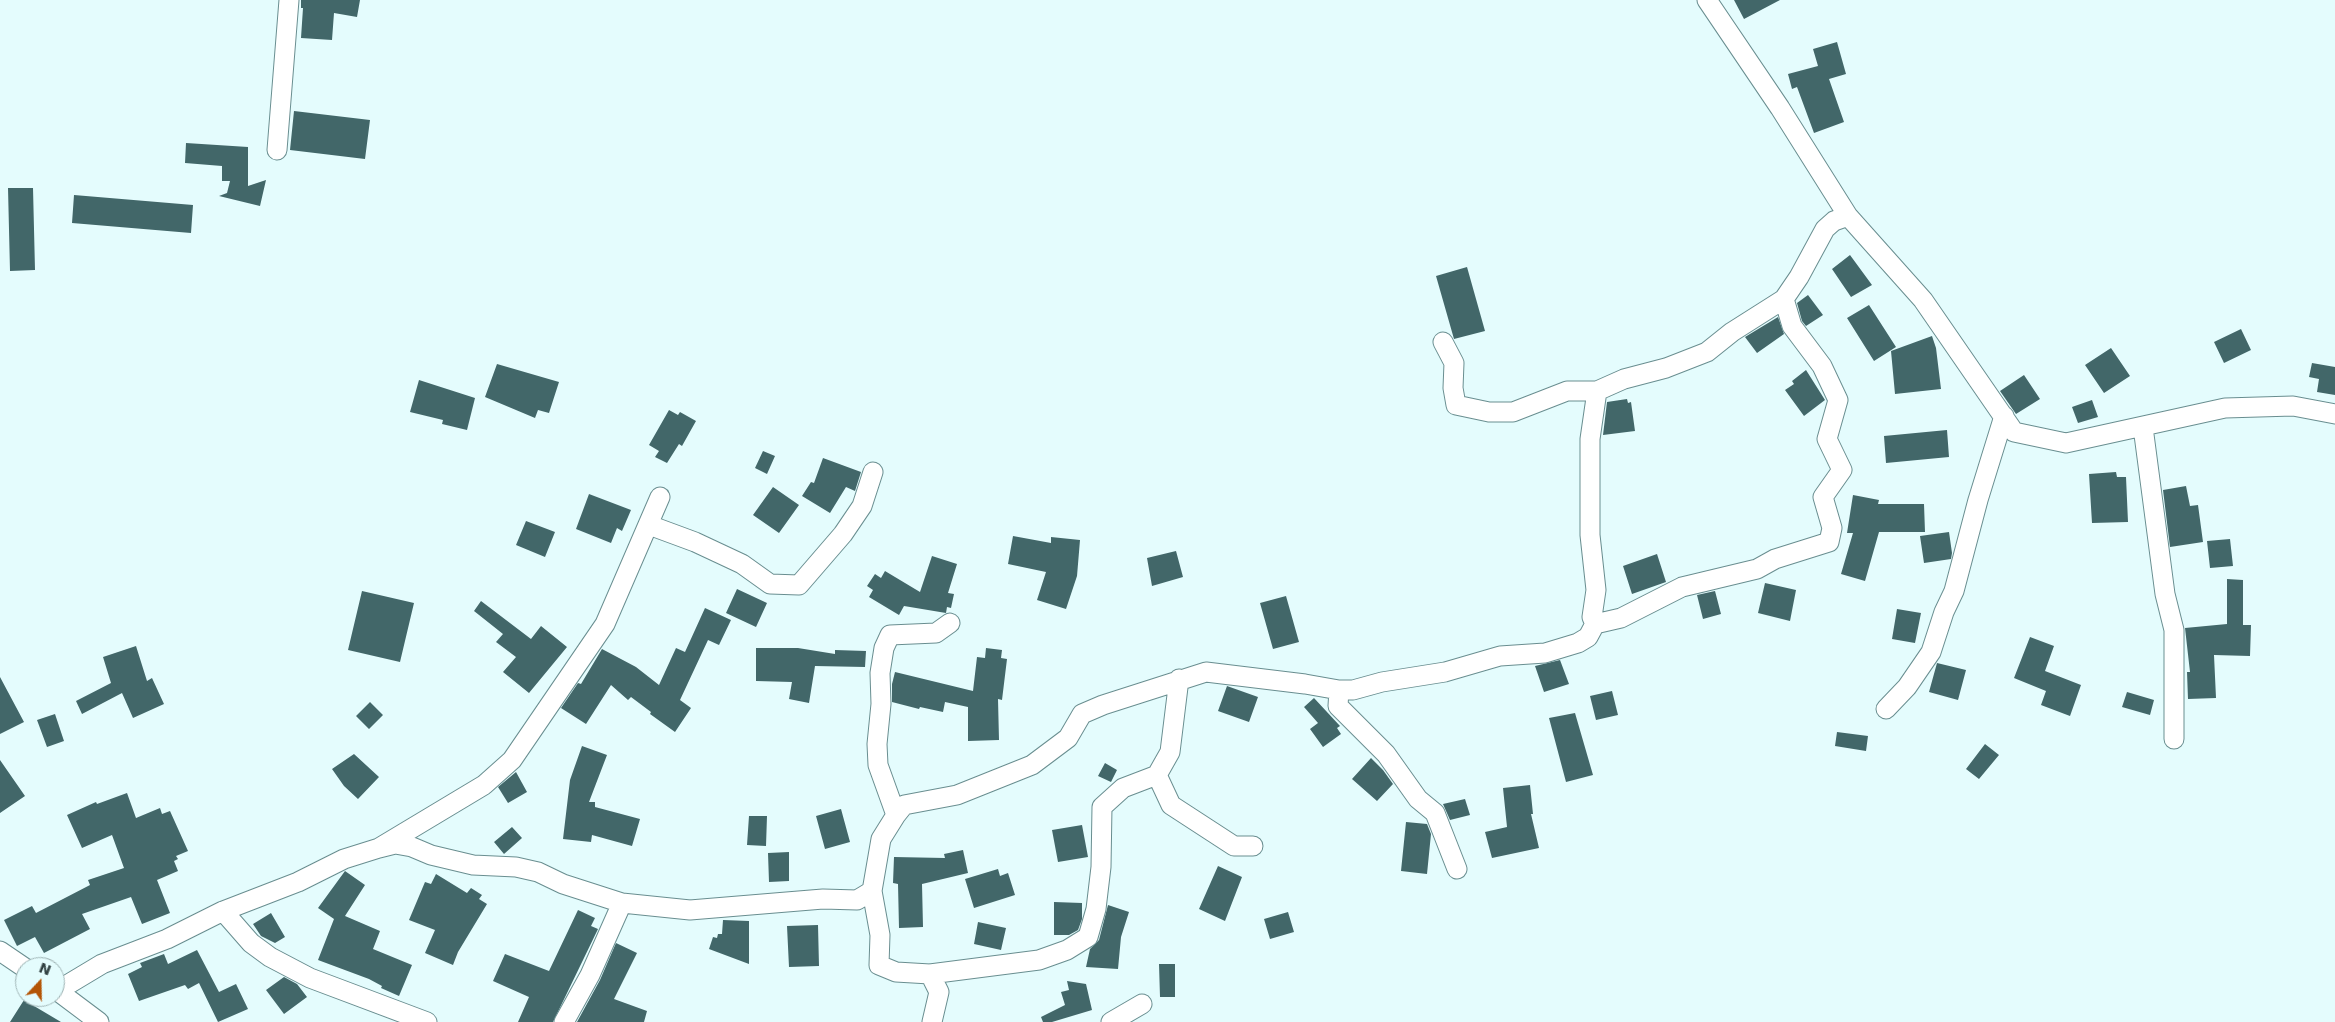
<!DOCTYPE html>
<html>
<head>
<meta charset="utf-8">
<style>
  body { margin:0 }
  #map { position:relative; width:2335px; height:1022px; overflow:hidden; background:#e4fcfd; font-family:"DejaVu Sans",sans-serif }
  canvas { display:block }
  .north { position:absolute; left:15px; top:957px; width:50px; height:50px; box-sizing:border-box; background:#e4fcfd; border:1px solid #9cb1b2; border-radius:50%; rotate:21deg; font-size:14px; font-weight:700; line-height:20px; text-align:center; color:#304041 }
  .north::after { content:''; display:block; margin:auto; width:18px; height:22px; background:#b45506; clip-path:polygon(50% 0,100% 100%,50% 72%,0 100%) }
</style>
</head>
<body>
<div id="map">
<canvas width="2335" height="1022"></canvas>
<div class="north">N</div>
</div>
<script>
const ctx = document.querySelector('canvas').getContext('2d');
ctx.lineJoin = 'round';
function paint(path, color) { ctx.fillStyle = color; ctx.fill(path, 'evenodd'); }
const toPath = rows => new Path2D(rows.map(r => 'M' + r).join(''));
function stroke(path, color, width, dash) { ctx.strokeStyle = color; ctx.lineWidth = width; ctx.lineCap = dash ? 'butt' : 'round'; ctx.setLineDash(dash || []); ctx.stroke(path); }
paint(toPath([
  [301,0,360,0,357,17,334,13,332,40,301,38,303,8,301,8],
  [1734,0,1780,0,1744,19],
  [1837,42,1846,74,1829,79,1844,122,1814,133,1797,87,1792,89,1788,74,1818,66,1813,49],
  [294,111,370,120,365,159,290,150],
  [186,143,248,147,248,186,266,180,260,206,219,196,227,193,230,181,222,181,222,166,185,163],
  [8,188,33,188,35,270,10,271],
  [74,195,193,205,191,233,72,223],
  [1850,255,1872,285,1851,297,1832,269],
  [1467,267,1485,331,1454,339,1436,276],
  [1808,295,1823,315,1806,326,1802,321,1797,303],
  [1869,305,1896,347,1874,361,1847,318],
  [1778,317,1784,334,1757,353,1745,337],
  [2241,329,2251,350,2224,363,2214,342],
  [1932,336,1936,348,1941,389,1895,394,1891,351],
  [2111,348,2130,376,2104,393,2085,365],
  [2312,363,2335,367,2335,395,2317,392,2319,379,2309,377],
  [497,364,559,382,549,413,538,410,535,418,485,397],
  [1806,370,1825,400,1804,416,1785,390,1794,384,1792,381],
  [2024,375,2040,399,2016,414,2000,391],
  [419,380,475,398,467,430,442,424,443,420,410,412],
  [1627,399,1628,403,1631,402,1635,431,1603,435,1607,402],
  [2092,400,2098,417,2078,423,2072,407],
  [669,410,678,415,680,412,696,421,682,446,679,444,667,463,655,457,659,451,649,445],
  [1947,430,1949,457,1886,463,1884,436],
  [763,451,775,456,767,474,755,468],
  [823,458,861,472,855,491,846,487,830,513,802,496,811,482,814,483],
  [2116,472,2117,477,2126,477,2128,522,2092,523,2089,474],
  [2186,486,2190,506,2198,505,2203,542,2170,547,2163,490],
  [773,487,799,505,779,533,753,515],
  [589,494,631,510,622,531,617,528,611,543,576,529],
  [1853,495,1879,500,1878,504,1924,504,1925,532,1879,532,1865,581,1841,574,1853,533,1847,533],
  [526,521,555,532,545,557,516,545],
  [1949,532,1952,553,1951,559,1924,563,1920,536],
  [1013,536,1051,543,1051,537,1080,540,1077,576,1066,609,1037,600,1046,572,1008,564],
  [2230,539,2233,566,2210,568,2207,541],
  [1176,551,1183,577,1152,586,1147,558],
  [1657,554,1666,582,1632,594,1623,566],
  [932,556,957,564,948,593,954,594,951,608,947,607,946,613,904,606,899,615,869,597,873,590,867,586,875,574,881,578,885,571,920,592],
  [2227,579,2243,580,2243,625,2251,625,2250,656,2214,655,2216,698,2188,699,2187,672,2190,672,2185,628,2227,624],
  [1765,583,1796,590,1790,621,1758,613],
  [737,589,767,603,756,627,726,613],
  [362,591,414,603,400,662,348,650],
  [1715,591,1721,614,1703,619,1697,595],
  [1286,596,1299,642,1273,649,1260,603],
  [481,601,531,639,541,626,567,647,529,693,503,672,516,657,496,642,503,634,474,611],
  [705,608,731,620,719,645,708,640,680,700,691,708,675,732,650,714,651,712,631,697,628,700,611,685,586,724,561,708,578,683,581,684,602,649,636,667,659,685,676,648,685,652],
  [1897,609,1921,613,1915,643,1892,639],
  [2030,637,2054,646,2045,671,2081,685,2070,716,2041,705,2046,691,2014,678],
  [136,646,147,681,152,678,164,704,133,718,122,693,82,714,76,701,111,683,103,657],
  [756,648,798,648,835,654,835,650,866,651,865,667,815,666,809,703,789,699,792,682,756,681],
  [986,648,1002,650,1001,658,1007,659,1002,700,998,699,999,740,968,741,968,707,945,702,943,712,920,707,919,709,892,702,892,684,895,672,973,691,977,657,985,658],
  [1560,660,1569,684,1544,692,1535,666],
  [1937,663,1966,670,1958,700,1929,692],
  [0,677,24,722,0,734],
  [1227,686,1258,697,1249,722,1218,711],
  [1612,691,1618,715,1596,720,1590,696],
  [2127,692,2154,700,2150,715,2122,707],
  [1314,698,1340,726,1337,728,1341,734,1323,747,1310,729,1318,723,1304,707],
  [370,702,383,715,369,729,356,716],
  [1575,713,1593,775,1566,782,1549,718],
  [55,714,64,741,47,747,37,720],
  [1837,732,1868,736,1866,751,1835,746],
  [1985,744,1999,755,1979,779,1966,769],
  [582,746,607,755,589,802,595,802,595,807,640,819,632,846,592,835,591,842,563,839,570,780],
  [354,754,379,777,358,799,344,786,332,769],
  [1371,758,1383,770,1393,784,1377,801,1352,779],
  [0,760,25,796,0,813],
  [1105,763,1117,770,1111,782,1098,776],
  [516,772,527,792,508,803,498,787],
  [1530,785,1533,814,1531,814,1539,848,1492,858,1485,832,1507,827,1503,788],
  [127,793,136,818,160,808,162,814,170,811,188,851,176,856,178,859,174,861,178,871,157,880,170,913,142,924,131,897,82,914,90,929,44,953,35,937,17,946,4,920,32,906,36,913,90,885,88,880,124,868,112,835,82,848,67,815,96,802,97,804],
  [1465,799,1470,815,1450,820,1443,804],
  [841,809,850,842,825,849,816,816],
  [749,816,767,816,766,846,747,845],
  [1406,822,1427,824,1431,834,1427,874,1401,871],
  [1082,825,1088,857,1058,862,1052,830],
  [512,827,522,838,504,854,494,842],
  [963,850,968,873,922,884,923,927,899,928,898,884,893,883,894,857,945,858,944,854],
  [789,852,789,881,769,882,768,853],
  [1218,866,1242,877,1225,921,1199,909],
  [998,869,1000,876,1008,873,1015,895,974,908,965,879],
  [345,871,365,885,345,916,380,931,373,949,412,965,399,996,381,988,382,986,369,979,318,960,334,919,318,908],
  [436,874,467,893,471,888,482,895,479,899,487,904,458,952,453,965,425,953,435,930,409,920,425,882,431,884],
  [1054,902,1082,903,1082,919,1078,930,1069,935,1054,935],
  [1108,905,1129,912,1121,937,1118,969,1086,967,1090,949,1099,940],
  [578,910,595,918,591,926,598,929,553,1022,518,1022,529,997,493,981,505,954,549,971],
  [1288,912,1294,932,1270,939,1264,919],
  [271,913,285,937,275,943,261,936,253,924],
  [723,920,749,921,749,964,709,949,713,937,717,938,718,934,722,934],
  [978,922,1006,928,1001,950,974,944],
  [818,925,819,966,789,967,787,926],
  [616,943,637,953,614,999,647,1011,644,1022,577,1022,600,980],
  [197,950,219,992,236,984,248,1009,218,1022,199,983,188,989,185,985,139,1001,128,974,142,967,140,963,164,954,168,964],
  [1159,964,1175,964,1175,997,1160,997],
  [284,977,297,984,307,997,284,1014,266,990],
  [1067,981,1086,984,1092,1010,1052,1022,1043,1022,1041,1017,1065,1005,1061,992,1069,990],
  [24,1000,61,1022,10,1022]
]), '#426769');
const minor = toPath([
  [1707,0,1780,108,1848,216,1923,300,2014,432,2066,443,2225,408,2293,406,2335,414],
  [277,150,289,0],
  [1443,342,1454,363,1453,388,1456,405,1489,412,1513,412,1567,391,1597,391,1590,439,1590,535,1596,590,1592,617,1595,624,1621,618,1682,587,1757,569,1775,559,1829,542,1832,528,1823,497,1842,470,1827,439,1838,400,1822,366,1792,326,1784,299,1799,277,1825,229,1834,221,1848,216],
  [1597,391,1624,379,1666,368,1707,352,1732,332,1784,299],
  [2143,427,2165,594,2174,630,2174,739],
  [649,525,695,542,742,564,770,584,799,585,843,534,862,506,873,472],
  [1339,690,1338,706,1386,754,1418,799,1435,813,1457,869],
  [1886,709,1907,687,1931,652,1944,612,1954,591,1978,500,2004,416],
  [1157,775,1171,805,1234,846,1253,846],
  [896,815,878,765,877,744,881,704,880,673,884,648,890,635,936,633,950,623],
  [379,848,395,844,412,847,431,855,473,865,516,867,538,872,563,884,622,903,690,910,823,899,857,900,872,891,881,839,896,815,904,805,957,795,1032,765,1068,738,1082,714,1103,705,1206,672,1305,684,1339,690,1353,690,1382,682,1445,672,1500,656,1545,653,1578,643,1588,637,1595,624],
  [872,891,880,935,879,965,896,972,930,974,1039,960,1067,950,1088,937,1096,909,1101,867,1102,807,1123,788,1157,775,1170,752,1179,679],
  [223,911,251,943,270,957,310,978,427,1022],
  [0,951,25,968],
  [930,974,939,992,932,1022],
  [55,989,99,1022],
  [57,991,102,964,167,939,223,911,298,882,344,859,379,848,484,785,512,760,605,624,660,497],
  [564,1022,590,975,622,903],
  [1111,1022,1142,1004]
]);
stroke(minor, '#698e90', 21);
stroke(minor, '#fff', 19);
</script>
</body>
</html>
